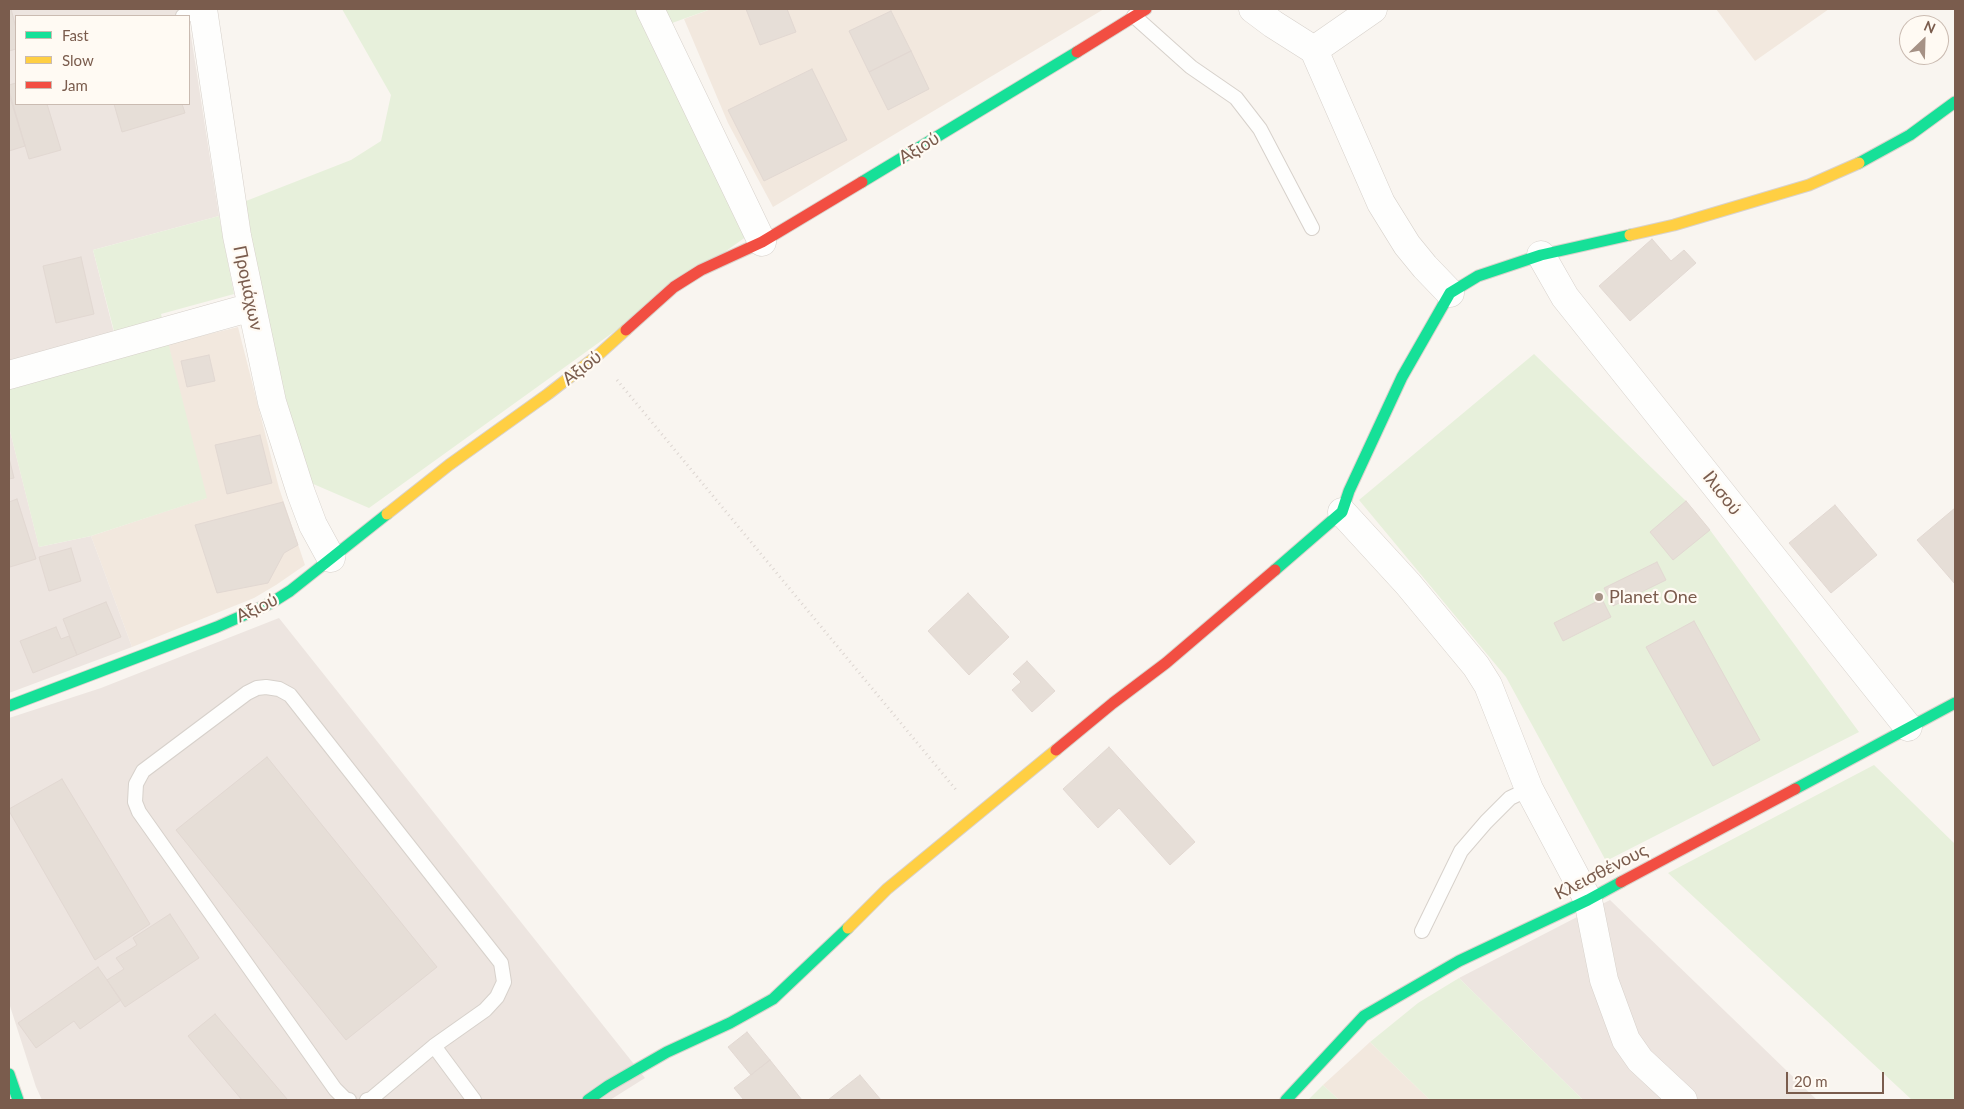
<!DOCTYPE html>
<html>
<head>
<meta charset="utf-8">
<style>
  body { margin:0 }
  #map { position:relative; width:1964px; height:1109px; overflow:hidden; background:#f9f5f0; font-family:Lato,sans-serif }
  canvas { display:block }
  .frame { position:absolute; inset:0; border:10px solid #7a5c4d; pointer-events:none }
  .legend { position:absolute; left:15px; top:15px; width:175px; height:90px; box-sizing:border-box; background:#fffaf3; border:1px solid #cabbb1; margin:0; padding:6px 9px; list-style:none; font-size:15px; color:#7a5c4d }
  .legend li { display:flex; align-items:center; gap:10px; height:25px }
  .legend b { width:25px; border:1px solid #cabbb1 }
  .north { position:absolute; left:1899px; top:15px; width:50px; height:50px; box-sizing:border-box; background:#fffaf3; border:1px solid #cabbb1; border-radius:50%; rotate:24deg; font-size:14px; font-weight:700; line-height:20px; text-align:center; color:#7a5c4d }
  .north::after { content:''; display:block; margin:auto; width:18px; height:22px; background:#a69286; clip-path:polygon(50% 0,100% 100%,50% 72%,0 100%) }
  .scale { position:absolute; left:1786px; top:1072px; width:98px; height:22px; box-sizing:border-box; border:2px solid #7a5c4d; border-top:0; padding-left:6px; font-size:15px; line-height:18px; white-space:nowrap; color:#7a5c4d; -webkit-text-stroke:4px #fffaf3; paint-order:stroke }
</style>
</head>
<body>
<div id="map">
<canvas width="1964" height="1109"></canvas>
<div class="frame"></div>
<ul class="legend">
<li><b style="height:6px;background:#16e098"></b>Fast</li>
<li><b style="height:6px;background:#ffcf43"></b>Slow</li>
<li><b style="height:6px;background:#f24e42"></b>Jam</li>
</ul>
<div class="north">N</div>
<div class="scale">20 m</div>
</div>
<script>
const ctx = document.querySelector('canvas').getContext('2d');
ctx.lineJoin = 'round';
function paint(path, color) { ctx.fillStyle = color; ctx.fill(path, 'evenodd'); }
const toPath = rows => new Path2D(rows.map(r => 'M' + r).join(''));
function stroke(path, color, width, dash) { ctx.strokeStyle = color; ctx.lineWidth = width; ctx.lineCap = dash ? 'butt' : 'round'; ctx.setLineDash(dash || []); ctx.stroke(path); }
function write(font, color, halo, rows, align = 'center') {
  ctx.font = font + ' Lato,sans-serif'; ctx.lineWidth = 4.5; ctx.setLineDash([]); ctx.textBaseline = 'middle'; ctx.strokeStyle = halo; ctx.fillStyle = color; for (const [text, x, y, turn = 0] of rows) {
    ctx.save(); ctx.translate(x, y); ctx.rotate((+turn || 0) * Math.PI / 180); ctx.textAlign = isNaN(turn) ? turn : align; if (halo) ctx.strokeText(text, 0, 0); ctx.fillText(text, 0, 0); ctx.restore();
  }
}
paint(toPath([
  [711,9,1104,9,773,207,728,123,684,19],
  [1716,9,1829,9,1755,61],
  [238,327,279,488,305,565,276,585,254,598,132,647,91,536,206,498,168,344],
  [1370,1042,1430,1100,1339,1100,1323,1085]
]), '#f2e8de');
paint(toPath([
  [9,9,186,9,188,16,16,16,16,104,189,104,189,23,219,216,93,250,114,333,9,364],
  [9,427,39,547,91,536,132,647,9,693],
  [279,618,645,1078,610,1100,42,1100,36,1087,9,1003,9,718,101,688],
  [1610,900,1817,1100,1583,1100,1459,978]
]), '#ede5e0');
paint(toPath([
  [342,9,711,9,661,27,754,231,369,508,311,483,277,376,245,220,246,201,351,160,381,141,391,95],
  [219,216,234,294,161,314,207,498,91,536,39,547,9,427,9,389,121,358,93,250],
  [1534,354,1686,501,1710,530,1859,732,1606,861,1506,677,1359,500],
  [1874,765,1955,844,1955,1100,1912,1100,1668,873],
  [1459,978,1583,1100,1430,1100,1370,1042,1418,1003],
  [1323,1085,1339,1100,1308,1100]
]), '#e7f0db');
const building = toPath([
  [9,9,11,9,16,28,16,49,9,51,9,9],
  [746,9,787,9,796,32,760,45,746,9],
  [891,11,911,51,869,72,849,31,891,11],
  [911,51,929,89,888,110,869,72,911,51],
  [812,69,847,140,764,181,728,110,812,69],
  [16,83,16,104,47,104,61,150,29,159,9,91,9,85,16,83],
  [9,94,25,146,9,151,9,94],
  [114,104,182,104,185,113,122,132,114,104],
  [1652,239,1671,261,1684,250,1696,263,1630,321,1599,286,1652,239],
  [81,257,94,314,56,323,43,266,81,257],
  [209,355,215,381,187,387,181,361,209,355],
  [260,435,272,483,227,494,215,445,260,435],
  [9,458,14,478,9,479,9,458],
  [17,499,36,559,10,567,9,562,9,502,17,499],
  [1686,501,1710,530,1673,560,1650,532,1686,501],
  [283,502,298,545,284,553,268,583,217,593,195,525,283,502],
  [1835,505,1877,555,1831,593,1789,543,1835,505],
  [1955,508,1955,584,1917,540,1955,508],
  [71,548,81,581,49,591,39,557,71,548],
  [1657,562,1666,580,1613,606,1604,588,1657,562],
  [968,593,1009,637,969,675,928,631,968,593],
  [1602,599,1611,617,1563,641,1554,623,1602,599],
  [106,602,121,637,77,655,63,619,106,602],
  [1694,621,1760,740,1713,766,1646,647,1694,621],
  [56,627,61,639,69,636,77,655,33,673,20,641,56,627],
  [1027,661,1055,691,1032,712,1012,690,1021,682,1013,674,1027,661],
  [1109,747,1195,842,1170,865,1119,808,1098,828,1063,789,1109,747],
  [267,757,437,967,346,1040,176,830,267,757],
  [62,779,150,924,95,960,9,811,9,809,62,779],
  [170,914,199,958,125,1007,107,980,124,969,116,958,137,945,133,938,170,914],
  [98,967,121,1000,80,1029,74,1021,36,1048,18,1023,98,967],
  [215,1014,287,1099,286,1100,242,1100,188,1036,215,1014],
  [747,1032,770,1060,751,1075,728,1047,747,1032],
  [770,1060,802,1100,744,1100,734,1088,770,1060],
  [860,1075,881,1100,828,1100,860,1075]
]);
paint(building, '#e6ded7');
stroke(building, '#e2d8d2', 1);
const lane = toPath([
  [183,16,204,10],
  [1134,16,1191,67,1236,98,1260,129,1312,228],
  [1422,931,1461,851,1486,822,1510,798,1529,789],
  [434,1046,474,1100],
  [349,1100,346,1100,335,1089,139,812,135,802,136,784,143,771,247,693,257,688,266,687,279,689,290,695,501,963,504,982,497,997,485,1010,434,1046,371,1099,367,1100]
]);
const street = toPath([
  [203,9,237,236,272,402,301,493,313,525,331,558],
  [650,9,762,242],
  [1253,9,1273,24,1314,50],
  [1314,50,1381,203,1407,245,1425,267,1450,293],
  [1314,50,1373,9],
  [1541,255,1565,297,1908,727],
  [9,375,252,307],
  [1342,512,1408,584,1476,666,1488,685,1529,789,1588,900,1604,980,1626,1040,1640,1060,1683,1100]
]);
const fast = toPath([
  [1859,163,1910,135,1955,102],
  [862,182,1077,52],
  [1275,570,1342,512,1349,491,1402,377,1450,293,1478,276,1541,255,1630,235],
  [9,706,217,627,271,603,290,591,387,514],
  [1795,789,1955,703],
  [9,1074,18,1100],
  [588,1100,608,1086,667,1052,730,1023,773,999,848,928],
  [1286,1100,1364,1016,1459,961,1588,900,1621,882]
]);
const slow = toPath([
  [1630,235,1674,225,1809,185,1859,163],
  [387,514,449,465,548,394,597,356,626,330],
  [848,928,887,889,1056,750]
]);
const jam = toPath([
  [1077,52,1146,9],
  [626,330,674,287,701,270,762,242,862,182],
  [1056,750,1113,703,1166,663,1275,570],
  [1621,882,1795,789]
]);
stroke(lane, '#d7d1cb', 16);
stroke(street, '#d7d1cb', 29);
stroke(fast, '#d9d2cb', 13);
stroke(slow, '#d9d2cb', 13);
stroke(jam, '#d9d2cb', 13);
stroke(toPath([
  [617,380,957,791]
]), '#dcd5d0', 3, [1, 4]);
stroke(lane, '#fefefd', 14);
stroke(street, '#fefefd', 28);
stroke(fast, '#16e098', 11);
stroke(slow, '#ffcf43', 11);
stroke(jam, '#f24e42', 11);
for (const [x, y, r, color] of [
  [1599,597,5,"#a69286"]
]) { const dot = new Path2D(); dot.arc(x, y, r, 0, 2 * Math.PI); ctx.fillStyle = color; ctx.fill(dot); stroke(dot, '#fffaf3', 2); }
write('18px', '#7a5c4d', '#fffaf3', [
  ["Αξιού",919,148,-31],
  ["Προμάχων",248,288,78],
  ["Αξιού",582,368,-38],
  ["Ιλισού",1722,493,52],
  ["Αξιού",257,608,-26],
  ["Κλεισθένους",1601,872,-27]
]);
write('18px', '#7a5c4d', '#fffaf3', [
  ["Planet One",1609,597]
], 'left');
</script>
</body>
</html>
